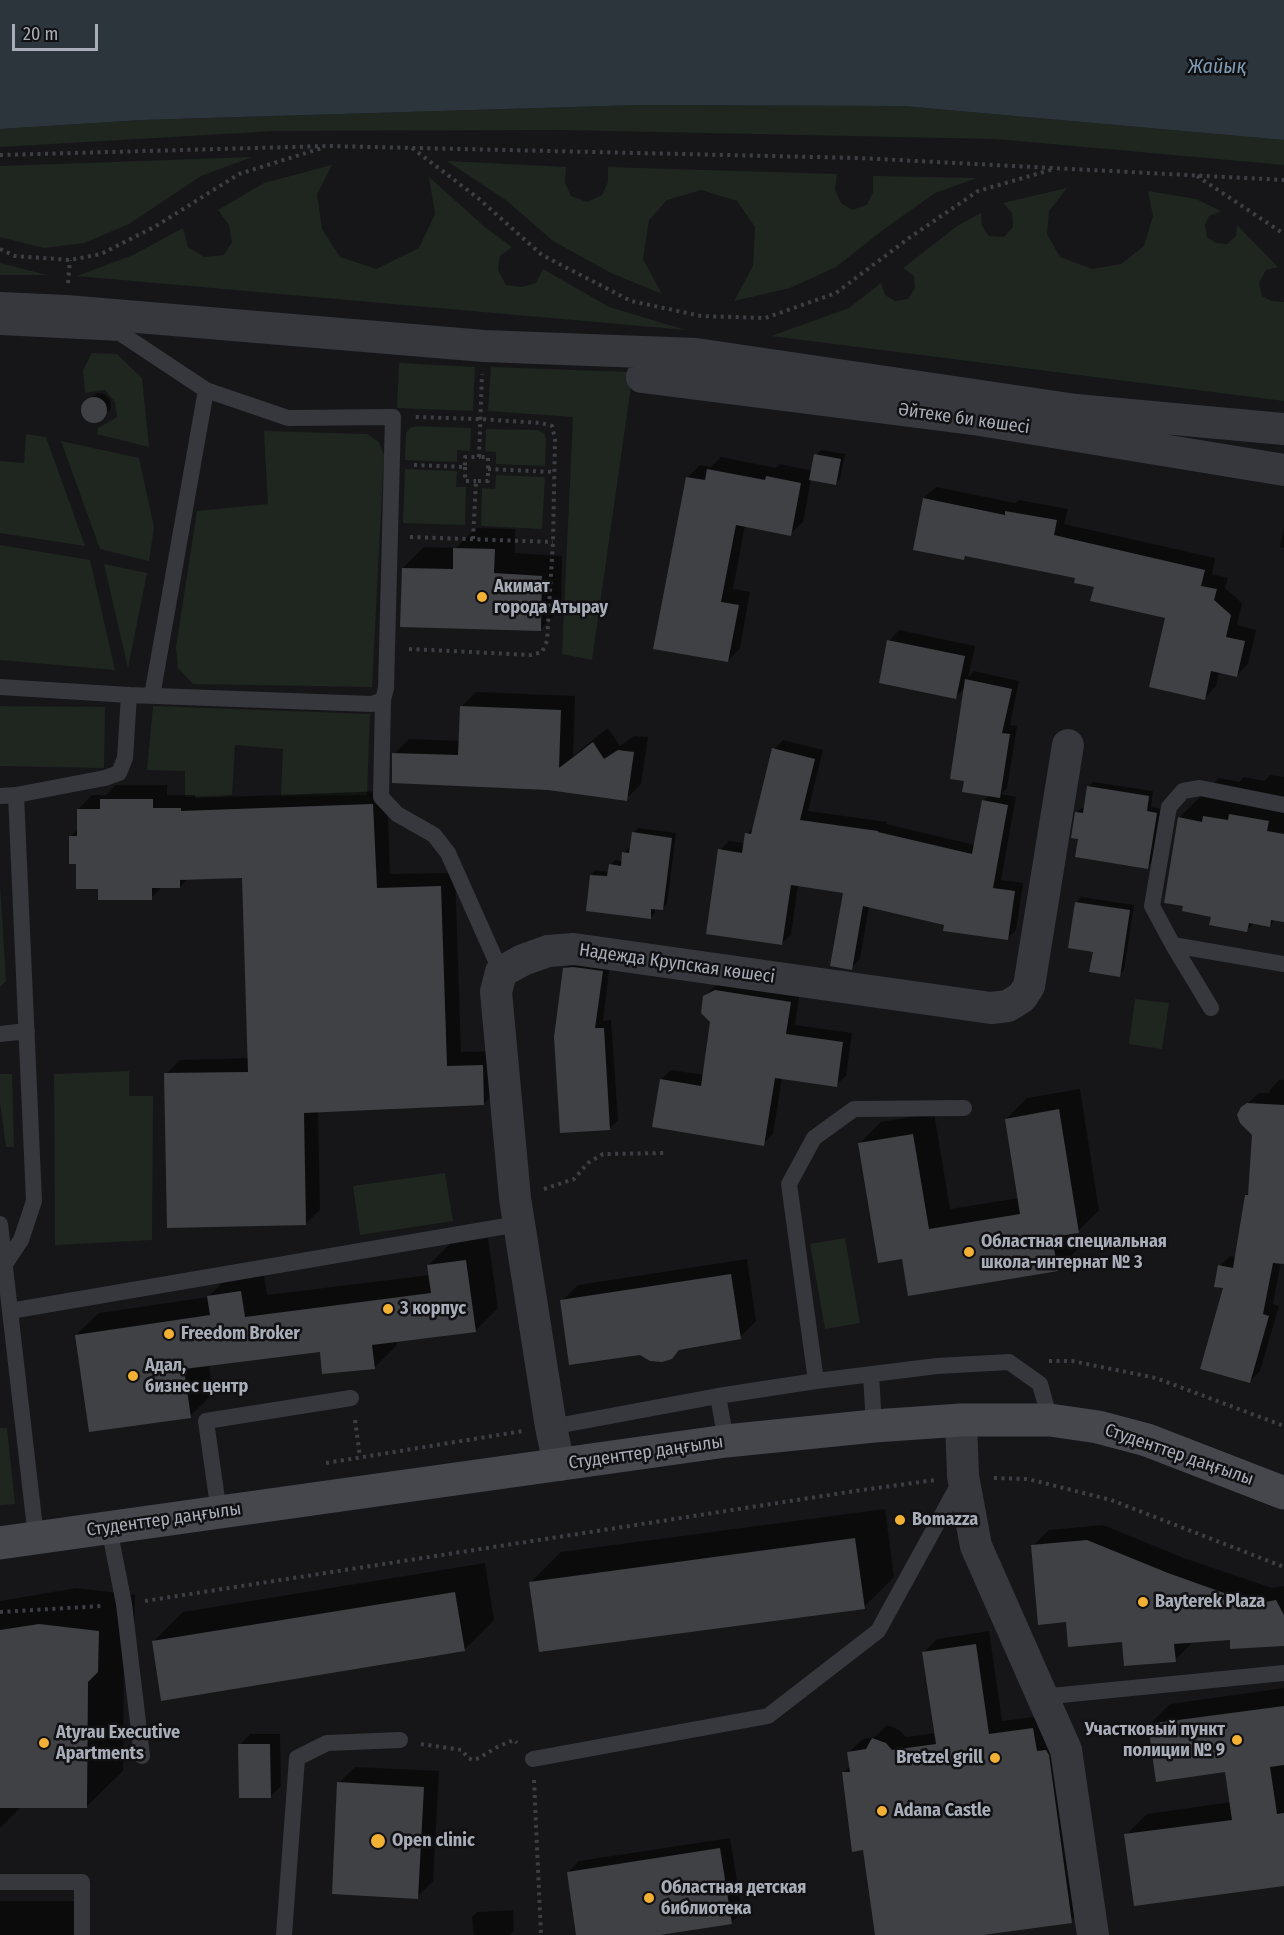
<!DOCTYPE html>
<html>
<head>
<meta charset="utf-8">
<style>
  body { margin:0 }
  #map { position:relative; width:1284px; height:1935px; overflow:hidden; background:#161618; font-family:"Fira Sans Condensed",sans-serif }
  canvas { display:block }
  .scale { position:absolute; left:12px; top:24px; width:86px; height:27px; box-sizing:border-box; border:3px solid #a8adb8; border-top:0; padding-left:8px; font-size:18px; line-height:21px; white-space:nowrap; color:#a8adb8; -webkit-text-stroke:4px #111113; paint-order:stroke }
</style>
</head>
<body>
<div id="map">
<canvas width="1284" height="1935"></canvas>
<div class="scale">20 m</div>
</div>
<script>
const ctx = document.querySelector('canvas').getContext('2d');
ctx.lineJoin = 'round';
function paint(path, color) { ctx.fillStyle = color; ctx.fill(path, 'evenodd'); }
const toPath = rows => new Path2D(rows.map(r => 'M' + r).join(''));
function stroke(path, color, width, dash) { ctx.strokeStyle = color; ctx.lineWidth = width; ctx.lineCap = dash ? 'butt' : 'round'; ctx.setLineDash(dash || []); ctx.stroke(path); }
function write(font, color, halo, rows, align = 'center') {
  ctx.font = font + ' "Fira Sans Condensed",sans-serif'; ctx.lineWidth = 5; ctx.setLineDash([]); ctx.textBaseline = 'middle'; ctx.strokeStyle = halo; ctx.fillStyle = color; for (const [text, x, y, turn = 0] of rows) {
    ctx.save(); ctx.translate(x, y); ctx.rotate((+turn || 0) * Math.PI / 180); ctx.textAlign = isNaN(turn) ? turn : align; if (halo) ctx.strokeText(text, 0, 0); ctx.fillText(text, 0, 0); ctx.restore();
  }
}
paint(toPath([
  [639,105,903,106,1284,140,1284,165,996,139,560,130,275,131,0,147,0,129,142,120],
  [252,157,201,176,129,224,84,243,44,248,0,237,0,166],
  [447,161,566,167,565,183,571,196,587,202,602,195,608,182,608,167,837,174,835,190,841,203,852,210,867,205,873,192,873,176,977,178,935,193,883,230,836,267,790,288,734,301,753,266,755,227,737,201,701,190,667,200,649,220,643,259,662,294,611,273,553,241,507,201],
  [332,165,317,194,322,229,340,257,376,269,419,248,435,214,429,177,486,228,512,247,500,256,498,270,506,285,522,287,536,283,543,269,609,307,686,330,77,276,133,255,183,228,188,247,204,257,224,255,232,242,229,225,218,210,264,183],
  [1067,188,1049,211,1047,234,1060,257,1092,269,1121,264,1144,246,1153,216,1148,191,1196,199,1221,211,1209,216,1205,225,1207,237,1216,243,1227,244,1236,236,1237,225,1278,267,1266,270,1259,283,1262,296,1272,301,1284,302,1284,401,771,336,849,308,881,283,885,295,895,301,908,299,915,288,914,276,903,268,957,226,981,213,982,226,989,236,1004,237,1013,227,1012,213,1003,203],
  [0,263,47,275,0,275],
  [92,353,117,354,142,378,149,447,97,434,98,428,117,417,115,402,105,390,85,393,83,370],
  [399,363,475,367,473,411,397,408],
  [491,367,633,372,592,660,562,654,573,417,488,411],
  [416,426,471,428,470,451,457,450,457,462,405,460,406,433,410,428],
  [486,429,538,430,544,433,546,439,545,466,496,464,496,452,485,451],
  [264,431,367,434,379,442,384,455,372,687,193,684,178,668,176,647,197,511,268,504],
  [26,434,46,437,85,546,0,533,0,461,24,463],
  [61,441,139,458,154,527,149,561,100,549],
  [405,469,457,471,456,487,466,487,465,525,403,523],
  [496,475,545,477,542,529,481,526,482,488,495,489],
  [0,545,90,560,115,670,0,660],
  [104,564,147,573,128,668],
  [0,706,105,707,104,768,0,766],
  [153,706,370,714,367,795,281,796,283,749,235,745,232,795,185,797,185,771,147,770],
  [0,885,6,981,0,987],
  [1135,999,1169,1003,1162,1049,1129,1044],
  [129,1071,129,1096,153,1096,152,1240,55,1245,54,1074],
  [0,1074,12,1074,14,1147,6,1147,0,1102],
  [445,1173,453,1221,360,1235,353,1186],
  [845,1238,860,1323,825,1329,810,1244],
  [0,1428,7,1428,15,1504,0,1505]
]), '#1e261f');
paint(toPath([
  [0,0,1284,0,1284,140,903,106,639,105,142,120,0,129]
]), '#2c353c');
paint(toPath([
  [97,393,104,394,110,399,111,407,110,410,98,421,90,421,85,417,83,406],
  [821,450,845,454,840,479,835,484,811,479,803,522,790,534,745,525,733,589,750,592,740,648,728,661,687,478,700,465,711,467,721,457,776,468,780,464,813,471,816,455],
  [936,487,1015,503,1019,500,1068,509,1064,524,1215,558,1212,574,1228,578,1225,588,1242,603,1237,625,1256,630,1248,664,1237,675,1219,672,1216,686,1205,698,1166,616,1077,577,967,555,964,558,915,549,924,498],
  [1284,527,1284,548,1280,547],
  [476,528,515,529,515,553,562,556,561,608,540,630,403,568,424,547,456,548],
  [899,630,975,646,968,678,974,671,1019,681,1010,725,1017,726,1007,788,1001,794,1016,797,1001,880,1023,883,1016,930,1007,939,869,906,860,959,851,968,844,891,798,885,791,935,782,943,720,850,729,841,745,843,747,834,754,827,774,749,783,740,823,750,808,811,887,822,886,824,975,845,983,801,990,795,965,688,956,697,889,641],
  [476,692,575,696,573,756,608,728,620,746,634,736,648,737,641,784,626,799,394,754,409,739,460,741,461,707],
  [1270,775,1284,777,1284,921,1276,919,1270,925,1255,922,1247,930,1213,915,1179,818,1219,778,1239,782,1244,777,1265,781],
  [1093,782,1153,791,1151,807,1161,809,1152,862,1147,867,1079,838,1077,812,1082,808,1085,808,1088,787],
  [116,785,167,785,167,795,195,795,195,798,387,791,390,874,455,873,461,1052,496,1051,498,1089,484,1104,318,1111,320,1210,305,1224,166,1074,180,1060,249,1058,243,877,188,879,180,887,162,887,151,898,100,888,77,862,71,836,78,829,78,809,92,795,106,795],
  [638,828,676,833,667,904,662,909,655,908,655,913,650,918,591,875,596,870,609,872,610,865,615,860,623,861,624,853,628,848,631,848,633,833],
  [1081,897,1134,905,1124,970,1119,975,1094,950,1077,902],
  [573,960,610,963,603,1021,611,1020,618,1120,610,1128,565,969],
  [725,981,800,992,795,1025,852,1033,846,1076,836,1085,782,1078,773,1134,763,1144,661,1079,671,1070,704,1075,711,1022,705,996,715,986],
  [1280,1079,1284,1080,1284,1263,1281,1262,1273,1304,1279,1306,1260,1371,1250,1381,1220,1266,1230,1256,1236,1257,1246,1195,1249,1192,1253,1134,1242,1108,1259,1093,1269,1093,1270,1090],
  [1080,1089,1099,1210,1078,1231,1075,1232,1078,1249,1057,1270,903,1258,860,1143,881,1122,934,1113,950,1209,1019,1198,1006,1119,1027,1098],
  [488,1238,498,1308,475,1331,396,1341,397,1345,374,1368,321,1350,209,1365,213,1394,190,1416,76,1335,99,1313,208,1297,231,1274,263,1269,267,1295,430,1275,428,1266,451,1243],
  [747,1259,756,1321,740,1337,681,1348,672,1358,640,1353,562,1301,578,1285],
  [885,1509,894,1577,864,1607,531,1582,561,1552],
  [1103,1525,1184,1558,1272,1588,1284,1586,1284,1644,1231,1639,1191,1642,1191,1644,1175,1660,1068,1621,1033,1546,1049,1530],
  [485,1563,494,1620,464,1650,153,1642,183,1612],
  [76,1588,135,1595,134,1634,124,1644,123,1771,86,1807,22,1806,0,1828,0,1601],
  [989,1631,1002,1721,1047,1715,1085,1907,1071,1921,972,1935,877,1935,865,1849,843,1773,850,1766,849,1752,863,1739,875,1737,887,1725,899,1730,906,1737,936,1733,924,1652,937,1639],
  [1284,1688,1284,1885,1126,1835,1147,1814,1231,1802,1227,1771,1149,1725,1170,1704],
  [250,1734,280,1734,281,1786,270,1797,240,1745],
  [355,1767,439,1771,433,1881,417,1897,339,1783],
  [730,1838,742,1912,731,1923,650,1935,578,1935,568,1872,579,1861],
  [0,1901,76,1901,76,1935,0,1935],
  [513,1910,514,1931,509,1935,474,1935,472,1917,477,1912]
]), '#0007');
paint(toPath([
  '81 410a13 13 0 1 1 26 0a13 13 0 1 1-26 0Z',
  [814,454,841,459,836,485,809,480],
  [707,469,765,480,766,476,801,483,791,536,736,525,721,602,739,605,728,662,653,649,686,477,705,480],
  [923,498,1005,515,1005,511,1057,520,1054,535,1205,570,1201,586,1217,589,1214,600,1231,615,1226,637,1245,641,1237,677,1211,671,1205,700,1149,687,1165,618,1090,601,1094,587,1074,583,1075,578,965,556,964,560,913,550],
  [453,548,495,549,494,573,542,576,541,631,400,627,402,568,453,569],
  [887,640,965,656,956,699,879,683],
  [965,679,1012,689,1002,733,1010,734,1000,798,962,792,964,781,950,779],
  [460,706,561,710,559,768,593,742,604,759,618,750,634,752,627,801,548,790,392,783,392,753,458,755],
  [772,748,815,759,800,820,878,831,878,832,972,854,982,800,1008,805,993,888,1015,891,1008,940,943,931,944,925,863,906,852,970,830,966,843,893,791,885,782,945,706,934,718,849,742,853,745,833,751,834],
  [1087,786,1149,796,1147,811,1157,813,1148,869,1075,857,1078,839,1071,838,1075,812,1083,813],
  [100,799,153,799,153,808,181,808,181,811,373,804,377,888,441,886,447,1066,483,1065,484,1105,304,1113,306,1225,167,1228,164,1073,248,1072,242,878,180,880,180,888,152,888,152,900,98,900,98,889,76,889,76,864,69,864,69,836,77,836,77,809,100,809],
  [1229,814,1269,821,1267,831,1284,834,1284,922,1271,920,1270,927,1249,923,1247,932,1209,925,1211,917,1182,911,1183,906,1164,903,1178,817,1202,822,1203,816,1228,820],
  [632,832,672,838,663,910,651,909,651,919,586,911,590,875,607,876,609,864,621,866,622,852,629,853],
  [1075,902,1130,910,1120,977,1089,972,1093,952,1068,948],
  [573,967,603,971,595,1028,604,1028,610,1130,560,1133,554,1037,563,968],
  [715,990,791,1002,786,1034,843,1042,837,1087,775,1078,764,1146,652,1127,660,1079,701,1086,710,1022,701,1013,703,996],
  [1247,1103,1284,1105,1284,1264,1273,1263,1263,1314,1269,1316,1250,1383,1200,1369,1223,1288,1214,1287,1218,1265,1233,1268,1245,1195,1248,1195,1252,1135,1240,1123,1237,1115,1241,1107],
  [1059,1109,1079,1233,1052,1237,1058,1271,908,1296,902,1259,878,1263,858,1143,913,1134,929,1229,1020,1214,1005,1119],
  [466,1260,476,1332,372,1345,375,1369,322,1374,320,1352,184,1369,191,1418,89,1432,75,1335,210,1315,207,1296,241,1291,245,1317,431,1293,427,1265],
  [731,1274,741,1339,679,1350,672,1359,662,1362,650,1361,640,1355,569,1365,560,1300],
  [855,1538,865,1609,539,1652,529,1582],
  [1087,1540,1168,1573,1255,1604,1276,1600,1284,1615,1284,1646,1230,1649,1230,1640,1174,1644,1176,1662,1124,1666,1122,1642,1068,1647,1066,1622,1038,1625,1031,1545],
  [455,1592,465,1651,161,1701,152,1641],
  [39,1624,99,1631,98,1672,88,1682,87,1808,0,1808,0,1630],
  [976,1644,989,1734,1033,1728,1037,1751,1046,1750,1049,1755,1072,1923,983,1935,875,1935,863,1850,852,1852,842,1772,850,1772,847,1752,866,1749,872,1738,886,1743,892,1750,936,1744,922,1652],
  [1284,1706,1284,1765,1270,1767,1277,1814,1284,1813,1284,1886,1134,1906,1124,1834,1232,1820,1225,1772,1156,1782,1148,1724],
  [238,1744,270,1744,271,1798,239,1798],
  [337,1782,424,1787,418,1899,332,1894],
  [720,1848,732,1924,660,1935,576,1935,567,1872]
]), '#404145');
stroke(toPath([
  [412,148,478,198,542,255,631,301,701,316,765,318,836,293,909,238,978,191,1054,169],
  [0,155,328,146,859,158,1284,180],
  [1197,176,1284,234],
  [0,249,15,256,70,260,101,254,156,226,239,174,322,148],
  [68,283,70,260],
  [414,465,465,467,465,457,479,457,482,374],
  [465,467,465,481,476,481],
  [488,469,554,472],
  [410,537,553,542],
  [473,539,476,481,488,481,488,457,479,457],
  [409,649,531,655,542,652,547,641,553,542,555,439,552,426,541,423,479,419,415,417],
  [544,1189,574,1179,588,1163,603,1154,667,1153],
  [1049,1361,1072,1361,1156,1378,1284,1426],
  [355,1420,360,1457],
  [326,1463,523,1431],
  [994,1478,1028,1479,1111,1500,1284,1567],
  [145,1601,855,1491,935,1480],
  [0,1612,102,1606],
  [421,1744,462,1750,468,1758,473,1760,479,1758,499,1746,514,1740,517,1743],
  [534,1780,541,1935]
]), '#3d3f44', 4, [3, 4.5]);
stroke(toPath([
  [0,327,120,333,206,390,288,418,393,417,386,688,383,700,372,704,129,695,125,758,119,773,105,778,16,795,34,1201,21,1240,5,1264],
  [0,687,129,695],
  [152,696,206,390],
  [383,700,381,797,397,814,434,835,448,853,501,972],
  [0,796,16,795],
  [1173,945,1284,964],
  [1211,1008,1173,945,1152,906,1169,807,1183,791,1200,788,1284,805],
  [0,1034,27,1031],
  [0,1224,36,1537],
  [10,1311,518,1224],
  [871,1374,874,1426],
  [816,1381,789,1184,814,1138,854,1109,964,1108],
  [718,1396,726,1441],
  [551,1427,718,1396,816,1381,937,1366,1009,1362,1040,1384,1050,1420],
  [219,1513,206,1421,351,1398],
  [109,1528,124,1604,142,1756],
  [1041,1697,1284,1673],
  [533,1759,768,1716,878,1631,961,1480],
  [0,1882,82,1882,82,1935],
  [284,1935,297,1758,327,1743,400,1740]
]), '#37383d', 16);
stroke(toPath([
  [0,308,66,311,484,346,696,354,1076,410,1284,429],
  [642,377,980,420,1284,470],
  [961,1420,963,1476,976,1546,1066,1750,1093,1935],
  [559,1465,551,1427,515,1198,496,992,501,972,523,960,548,951,574,949,991,1008,1008,1006,1022,997,1029,986,1068,745]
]), '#37383d', 32);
stroke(toPath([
  [0,1543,726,1441,874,1426,961,1420,1050,1420,1098,1427,1147,1440,1284,1493]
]), '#45474d', 33);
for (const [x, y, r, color] of [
  [482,597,6,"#f2b134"],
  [969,1252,6,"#f2b134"],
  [388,1309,6,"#f2b134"],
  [169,1334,6,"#f2b134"],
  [133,1376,6,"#f2b134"],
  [900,1520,6,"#f2b134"],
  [1143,1602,6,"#f2b134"],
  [1237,1740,6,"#f2b134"],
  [44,1743,6,"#f2b134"],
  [995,1758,6,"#f2b134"],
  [882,1811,6,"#f2b134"],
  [378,1841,8,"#f2b134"],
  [649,1898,6,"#f2b134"]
]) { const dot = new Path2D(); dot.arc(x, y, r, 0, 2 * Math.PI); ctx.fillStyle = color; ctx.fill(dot); stroke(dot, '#111113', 2); }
write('18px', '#a8adb8', '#111113', [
  ["Әйтеке би көшесі",964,419,8],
  ["Надежда Крупская көшесі",677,964,8],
  ["Студенттер даңғылы",646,1453,-8],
  ["Студенттер даңғылы",1179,1455,19],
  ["Студенттер даңғылы",164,1520,-8]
]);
write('bold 18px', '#a8adb8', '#111113', [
  ["Акимат",494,587],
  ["города Атырау",494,608],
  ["Областная специальная",981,1242],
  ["школа-интернат № 3",981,1263],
  ["3 корпус",400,1309],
  ["Freedom Broker",181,1334],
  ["Адал,",145,1366],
  ["бизнес центр",145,1387],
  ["Bomazza",912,1520],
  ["Bayterek Plaza",1155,1602],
  ["Участковый пункт",1225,1730,"right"],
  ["полиции № 9",1225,1751,"right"],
  ["Atyrau Executive",56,1733],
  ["Apartments",56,1754],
  ["Bretzel grill",983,1758,"right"],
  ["Adana Сastle",894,1811],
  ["Open clinic",392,1841],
  ["Областная детская",661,1888],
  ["библиотека",661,1909]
], 'left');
write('italic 20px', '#7f9bb3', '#111113', [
  ["Жайық",1217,67]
]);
</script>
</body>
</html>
